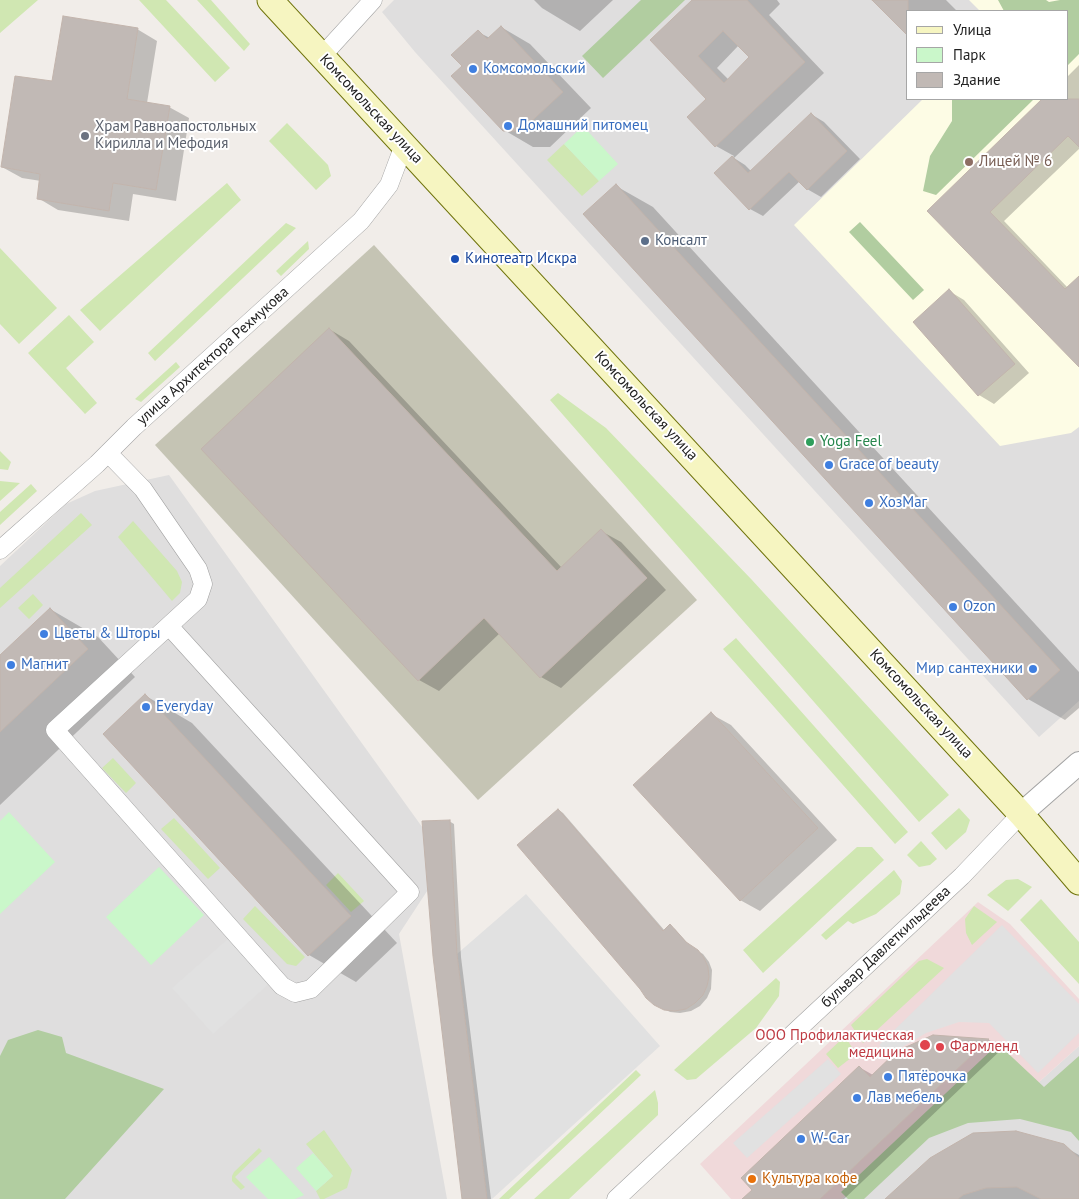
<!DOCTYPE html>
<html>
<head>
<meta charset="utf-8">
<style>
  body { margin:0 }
  #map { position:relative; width:1079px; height:1199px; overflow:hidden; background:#f1ede9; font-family:"PT Sans",sans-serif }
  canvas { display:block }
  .legend { position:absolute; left:906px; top:10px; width:162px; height:90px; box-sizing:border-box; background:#fff; border:1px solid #a6a6a6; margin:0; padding:6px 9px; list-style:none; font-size:15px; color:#212121 }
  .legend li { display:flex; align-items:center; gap:10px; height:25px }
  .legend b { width:25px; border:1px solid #a6a6a6 }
</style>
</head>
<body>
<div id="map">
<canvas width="1079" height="1199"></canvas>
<ul class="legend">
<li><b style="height:6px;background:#f6f5c1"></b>Улица</li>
<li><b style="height:14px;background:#caf7ca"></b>Парк</li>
<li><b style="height:14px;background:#c1b9b5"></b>Здание</li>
</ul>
</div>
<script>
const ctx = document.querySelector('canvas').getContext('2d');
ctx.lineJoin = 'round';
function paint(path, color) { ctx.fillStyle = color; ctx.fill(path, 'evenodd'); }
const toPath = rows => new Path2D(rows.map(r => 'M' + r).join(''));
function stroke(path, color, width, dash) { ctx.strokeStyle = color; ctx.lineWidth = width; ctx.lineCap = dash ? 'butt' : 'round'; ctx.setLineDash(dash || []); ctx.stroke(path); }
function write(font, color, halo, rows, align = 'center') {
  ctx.font = font + ' "PT Sans",sans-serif'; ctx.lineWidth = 4; ctx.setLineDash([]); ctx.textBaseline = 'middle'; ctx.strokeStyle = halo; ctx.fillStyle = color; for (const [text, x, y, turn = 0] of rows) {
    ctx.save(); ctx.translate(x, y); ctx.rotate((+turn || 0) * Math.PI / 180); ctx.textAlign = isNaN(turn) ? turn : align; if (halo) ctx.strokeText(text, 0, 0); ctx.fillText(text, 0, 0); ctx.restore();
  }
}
paint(toPath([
  [394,0,1079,0,1079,701,1039,737,415,52,382,12],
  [908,11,1068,11,1068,99,908,99],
  [169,475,425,831,433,882,399,934,447,1199,0,1199,0,566,66,504,95,491],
  [1079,1046,1079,1199,842,1199,1001,1054,1038,1083]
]), '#dfdede');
paint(toPath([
  [978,902,1010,924,1079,999,1079,1046,1038,1083,1001,1054,842,1199,731,1199,700,1164]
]), '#f0d9da');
paint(toPath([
  [969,0,1079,0,1079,427,1071,433,1000,446,794,225,923,99,1068,99,1068,11,980,11]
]), '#fdfce5');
paint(toPath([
  [374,245,697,600,478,800,155,445]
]), '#c5c4b4');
paint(toPath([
  [0,0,38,0,0,33],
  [139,0,166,0,230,68,215,82],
  [197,0,211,0,250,44,244,51],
  [287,123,328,165,331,176,316,190,269,141],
  [564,144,599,181,582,196,547,160],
  [227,183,241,200,100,331,80,310],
  [286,223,296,228,155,361,148,353],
  [308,241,309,249,281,276,276,271],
  [0,248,57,308,19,344,0,324],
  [69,315,94,342,66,368,97,403,85,414,28,353],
  [176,362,180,367,141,402,135,399],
  [558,393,606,428,752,580,949,795,919,822,550,400],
  [0,451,11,462,8,470,0,469],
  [0,481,20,483,0,501],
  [31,484,37,491,0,525,0,512],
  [81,513,92,525,0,608,0,588],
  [133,521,177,571,182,582,180,593,172,601,118,537],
  [33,594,43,605,29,619,18,608],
  [736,638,908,832,895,844,723,649],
  [113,758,136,783,126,793,102,768],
  [959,808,970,820,966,832,946,850,931,833],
  [174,818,220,868,208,879,161,829],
  [921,841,937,859,930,865,919,867,907,855],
  [857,847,872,847,884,860,763,973,743,950],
  [894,870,902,881,900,894,876,914,853,924,848,921,826,940,821,935],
  [338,873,364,901,351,912,326,885],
  [1018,879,1032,887,1008,911,987,895,1006,880],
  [1041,899,1079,942,1079,984,1020,920],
  [255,906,305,957,296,966,287,964,243,919],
  [974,906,997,922,972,945,966,933,965,919],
  [927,959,944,968,863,1043,851,1025,919,961],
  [776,978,780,982,779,996,756,1028,696,1079,687,1080,674,1070],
  [845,1036,856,1054,838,1068,826,1054],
  [636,1070,641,1075,509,1199,499,1199],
  [655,1090,658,1103,658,1115,569,1199,534,1199],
  [324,1130,352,1170,347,1188,324,1199,320,1199,316,1191,333,1176,306,1144],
  [259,1148,262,1151,235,1177,245,1187,241,1190,232,1181,232,1176,234,1172]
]), '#d0e7b2');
paint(toPath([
  [641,0,685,0,603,78,582,56],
  [998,0,1046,0,1049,2,1060,0,1079,0,1079,54,1068,65,1068,11,1004,11],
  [952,99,1034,99,936,195,923,191,930,156,952,121],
  [860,222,924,290,913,300,849,232],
  [38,1030,62,1037,66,1053,164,1089,65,1199,0,1199,0,1056,8,1040],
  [998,1044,1044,1087,1079,1056,1079,1141,1071,1132,1020,1119,968,1123,929,1138,864,1199,848,1199,841,1192]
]), '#b1cda0');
paint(toPath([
  [583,126,618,164,599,181,564,144],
  [9,812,55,862,0,914,0,821],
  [159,867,204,915,151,965,106,917],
  [313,1153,333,1176,316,1191,296,1168],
  [269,1157,304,1195,295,1199,268,1199,246,1177]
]), '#caf7ca');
paint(toPath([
  [526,894,660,1046,492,1199,487,1199,457,954],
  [1002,925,1079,1004,1079,1033,1038,1073,989,1023,959,1022,926,1033,889,1055,879,1045],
  [230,937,270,983,213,1034,172,988],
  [828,1059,841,1074,747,1158,733,1143]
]), '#e1e1e1');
paint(toPath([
  [534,0,613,0,580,31,542,8],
  [694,0,777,0,780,4,769,15,824,73,734,158,745,165,752,172,811,114,824,122,860,159,821,197,807,189,800,181,763,216,750,209,716,173,734,156,716,146,708,99,652,40],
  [739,45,751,57,729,80,717,68],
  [874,0,946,0,957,11,908,11],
  [501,27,530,44,591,108,550,147,533,147,504,130,464,66,478,32,490,38],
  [137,29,157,41,147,103,169,107,189,118,176,201,133,194,129,221,58,210,38,198,41,181,22,178,2,167,53,83],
  [1079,65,1079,149,1004,221,1068,288,1079,277,1079,366,929,211,1044,99,1068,99,1068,76],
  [616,186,653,207,1079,672,1079,708,1065,720,1028,699],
  [949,291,964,300,1029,373,994,404,979,395,914,322],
  [329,329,349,341,562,568,601,531,621,542,666,590,561,688,541,677,500,633,439,691,419,680],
  [50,609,98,637,135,677,0,805,0,656],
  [146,696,192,723,397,943,356,982,309,955],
  [711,714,731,725,837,840,760,911,740,900],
  [559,810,563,813,665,931,670,926,675,929,691,947,703,954,709,962,712,970,711,989,707,998,700,1006,691,1011,680,1013,670,1012,660,1007],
  [449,821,454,824,461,957,491,1199,463,1199],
  [933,1036,989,1040,1003,1048,844,1199,749,1199,859,1067,873,1075],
  [1063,1146,1079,1155,1079,1199,886,1199]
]), '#0003');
const building = toPath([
  [692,0,747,0,805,62,715,147,687,117,706,99,650,40,692,0],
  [723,31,749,57,724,83,698,56,723,31],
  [872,0,908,0,908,36,872,0],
  [63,16,138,28,127,99,170,106,156,190,113,183,109,211,37,199,40,174,1,167,15,76,52,81,63,16],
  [501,26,563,92,521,131,503,131,451,76,462,66,451,55,478,30,487,39,501,26],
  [1042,99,1079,99,1079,147,1068,136,990,212,1065,289,1079,276,1079,367,927,211,1042,99],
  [811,113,847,151,807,190,789,172,749,210,714,173,732,156,748,173,811,113],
  [616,184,1060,670,1027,700,583,214,616,184],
  [949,289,1015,364,978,396,913,322,949,289],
  [329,328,557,571,601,529,647,578,540,678,484,618,418,681,201,449,329,328],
  [50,608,88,649,0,732,0,655,50,608],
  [145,694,351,916,308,956,103,734,145,694],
  [711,712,818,828,740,901,633,785,711,712],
  [558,809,663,931,670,924,686,942,698,950,704,958,708,967,709,977,707,986,703,995,695,1003,686,1009,675,1011,664,1010,654,1005,646,998,640,989,517,845,558,809],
  [450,820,457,954,487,1199,462,1199,433,956,422,821,450,820],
  [933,1035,989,1039,820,1199,742,1199,752,1190,741,1178,859,1066,870,1077,897,1051,933,1035],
  [1016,1131,1064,1144,1079,1158,1079,1199,1041,1199,1017,1187,986,1188,963,1195,958,1199,885,1199,930,1158,973,1133,1016,1131]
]);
paint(building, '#c1b9b5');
stroke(building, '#c2b4ac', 1);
const minor = toPath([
  [322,56,373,0],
  [108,453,143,489,198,569,203,584,198,599,55,730,282,986,295,993,311,989,410,892,169,626],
  [0,550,97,464,134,427,361,221,389,185,404,145],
  [616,1199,962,876,1021,814]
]);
const tertiary = toPath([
  [1021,814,1079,763]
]);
const secondary = toPath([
  [270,0,1021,814,1079,882]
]);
stroke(minor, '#a2a2a2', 19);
stroke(tertiary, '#a2a2a2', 24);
stroke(secondary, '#70740c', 27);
stroke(minor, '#fff', 18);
stroke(tertiary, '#fff', 22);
stroke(secondary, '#f6f5c1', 25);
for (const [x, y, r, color] of [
  [473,69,5,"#3f7fe0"],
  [508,126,5,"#3f7fe0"],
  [85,136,5,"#6b7280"],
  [969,162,5,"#8d6e63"],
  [645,241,5,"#5c6f8a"],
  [455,259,5,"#1a4fb4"],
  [810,442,5,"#2e9e5b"],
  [829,465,5,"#3f7fe0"],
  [869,503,5,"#3f7fe0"],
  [953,607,5,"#3f7fe0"],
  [44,634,5,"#3f7fe0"],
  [11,665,5,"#3f7fe0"],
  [1033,669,5,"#3f7fe0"],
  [146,707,5,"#3f7fe0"],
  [925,1045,6,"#e0444e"],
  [940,1047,5,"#e0444e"],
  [888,1077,5,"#3f7fe0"],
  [857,1098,5,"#3f7fe0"],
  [801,1139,5,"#3f7fe0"],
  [752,1179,5,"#e8710a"]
]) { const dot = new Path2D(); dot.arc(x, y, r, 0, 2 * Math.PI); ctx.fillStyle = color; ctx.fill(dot); stroke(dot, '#fff', 2); }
write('15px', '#366cbe', '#fff', [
  ["Комсомольский",483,69],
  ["Домашний питомец",518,126],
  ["Grace of beauty",839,465],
  ["ХозМаг",879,503],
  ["Ozon",963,607],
  ["Цветы & Шторы",54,634],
  ["Магнит",21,665],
  ["Мир сантехники",1023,669,"right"],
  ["Everyday",156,707],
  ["Пятёрочка",898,1077],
  ["Лав мебель",867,1098],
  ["W-Car",811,1139]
], 'left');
write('15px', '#212121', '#fff', [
  ["Комсомольская улица",371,109,47],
  ["улица Архитектора Рехмукова",213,356,-42],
  ["Комсомольская улица",646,406,47],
  ["Комсомольская улица",921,704,47],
  ["бульвар Давлеткильдеева",886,947,-43]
]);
write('15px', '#5b616d', '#fff', [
  ["Храм Равноапостольных",95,127],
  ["Кирилла и Мефодия",95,144]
], 'left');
write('15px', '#785e54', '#fff', [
  ["Лицей № 6",979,162]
], 'left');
write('15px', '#4e5e75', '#fff', [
  ["Консалт",655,241]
], 'left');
write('15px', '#164399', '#fff', [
  ["Кинотеатр Искра",465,259]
], 'left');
write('15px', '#27864d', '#fff', [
  ["Yoga Feel",820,442]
], 'left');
write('15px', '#be3a42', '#fff', [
  ["ООО Профилактическая",914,1036],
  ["медицина",914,1053],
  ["Фармленд",950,1047,"left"]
], 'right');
write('15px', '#c56008', '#fff', [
  ["Культура кофе",762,1179]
], 'left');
</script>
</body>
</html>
